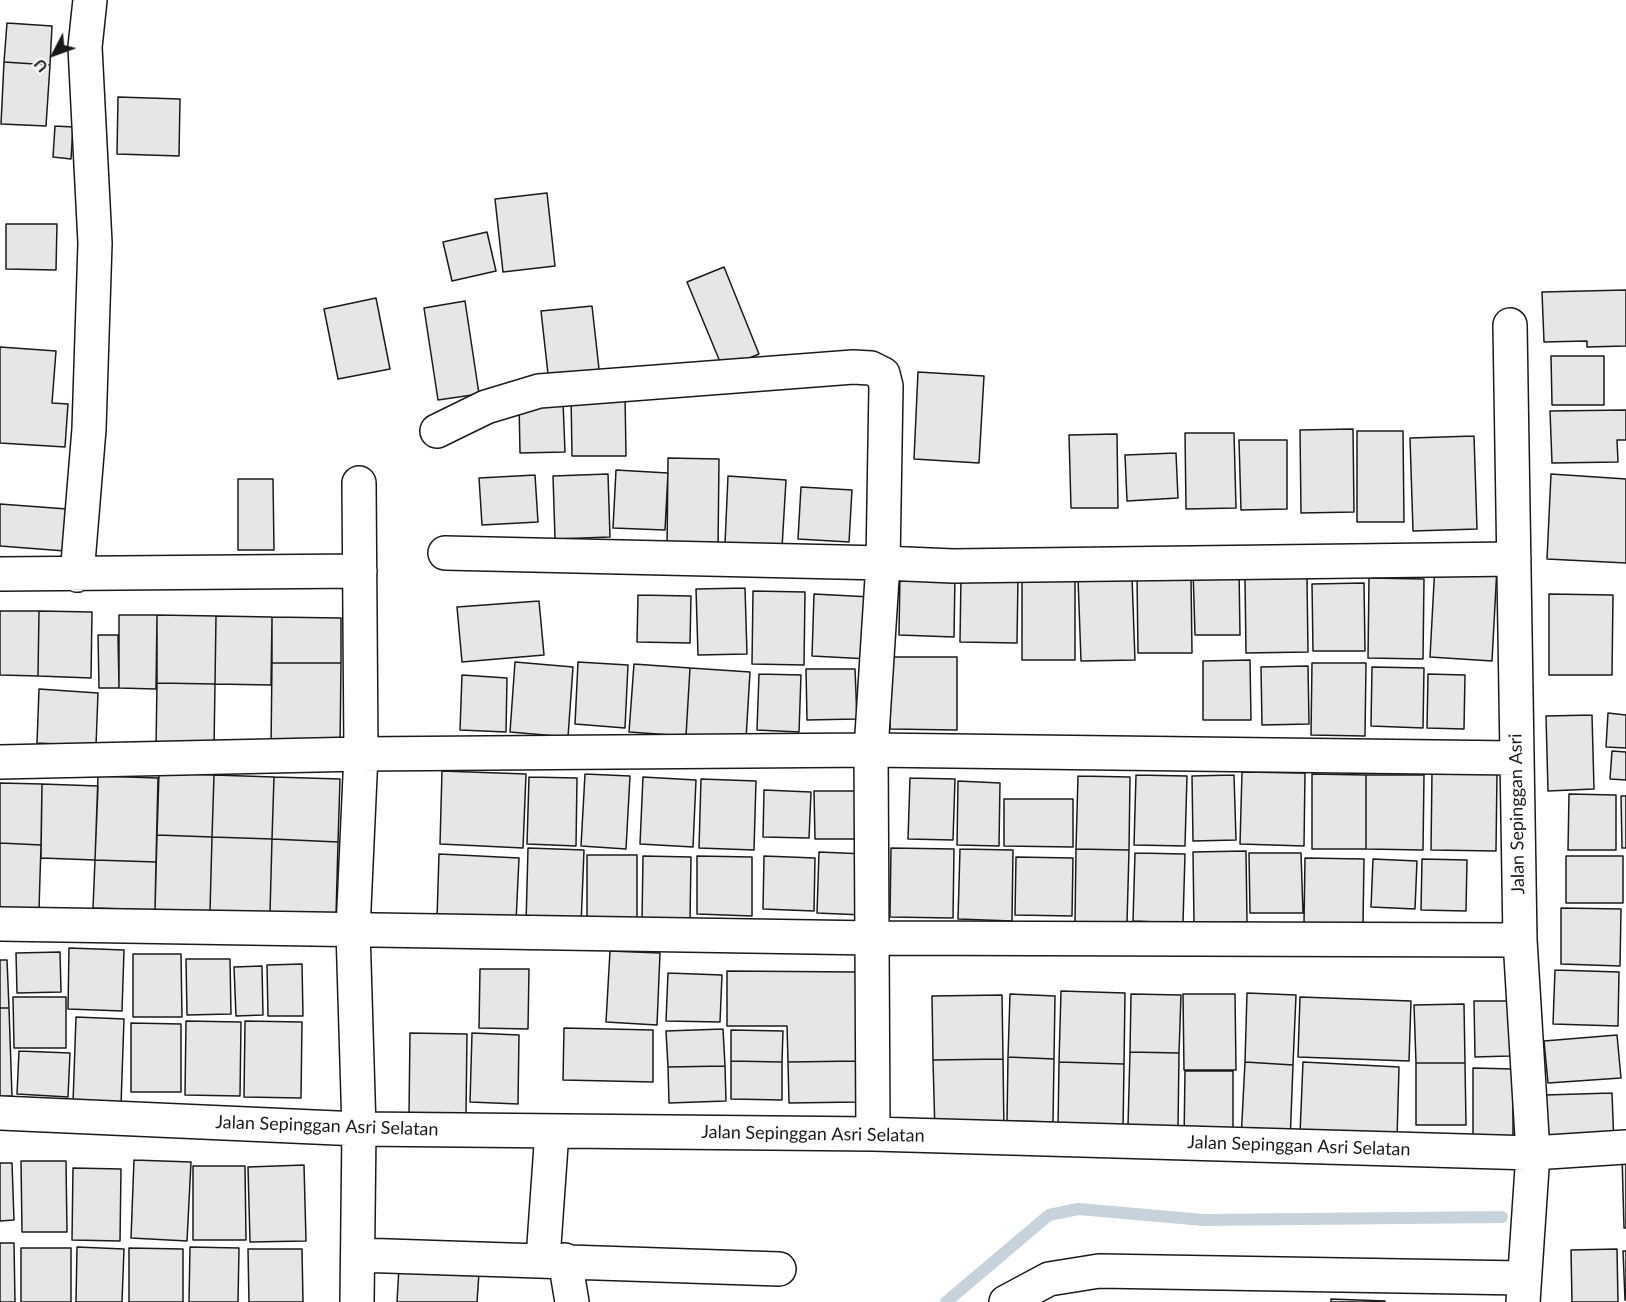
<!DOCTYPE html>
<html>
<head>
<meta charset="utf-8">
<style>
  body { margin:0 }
  #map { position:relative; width:1626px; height:1302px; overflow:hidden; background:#fff; font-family:Lato,sans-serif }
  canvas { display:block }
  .north { position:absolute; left:24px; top:24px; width:60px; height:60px; -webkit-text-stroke:4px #fff; paint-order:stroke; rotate:229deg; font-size:16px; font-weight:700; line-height:24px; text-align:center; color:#1a1a1a }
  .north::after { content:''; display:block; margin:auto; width:21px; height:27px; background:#1a1a1a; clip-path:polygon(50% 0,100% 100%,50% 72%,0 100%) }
</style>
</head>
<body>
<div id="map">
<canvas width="1626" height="1302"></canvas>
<div class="north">U</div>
</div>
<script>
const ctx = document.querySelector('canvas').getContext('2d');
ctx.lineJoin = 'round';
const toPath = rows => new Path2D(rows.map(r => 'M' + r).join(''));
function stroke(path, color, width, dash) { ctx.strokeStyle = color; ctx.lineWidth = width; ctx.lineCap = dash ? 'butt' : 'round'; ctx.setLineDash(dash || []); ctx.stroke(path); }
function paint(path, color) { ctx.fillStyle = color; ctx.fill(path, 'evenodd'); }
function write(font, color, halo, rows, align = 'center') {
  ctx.font = font + ' Lato,sans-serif'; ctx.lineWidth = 4.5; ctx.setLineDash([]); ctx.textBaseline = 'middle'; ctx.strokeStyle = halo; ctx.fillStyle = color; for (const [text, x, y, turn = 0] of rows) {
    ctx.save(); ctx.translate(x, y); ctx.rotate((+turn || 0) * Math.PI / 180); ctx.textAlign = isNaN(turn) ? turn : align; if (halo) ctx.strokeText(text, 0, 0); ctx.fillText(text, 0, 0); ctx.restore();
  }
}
stroke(toPath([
  [946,1302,1049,1215,1078,1209,1204,1220,1502,1217]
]), '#c6d2dc', 12);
const building = toPath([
  [7,23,52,26,50,65,4,62,7,23],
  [4,62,50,65,46,126,1,124,4,62],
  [118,97,180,99,179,156,117,154,118,97],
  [55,126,73,127,71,159,53,157,55,126],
  [547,193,555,266,503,272,495,199,547,193],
  [6,224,57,224,56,270,6,269,6,224],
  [487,232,496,271,452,281,443,242,487,232],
  [724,267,759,354,723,369,687,282,724,267],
  [1626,290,1626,346,1587,347,1587,341,1544,342,1542,292,1626,290],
  [376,298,390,369,338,379,324,309,376,298],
  [465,301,479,394,438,400,424,308,465,301],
  [592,306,600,378,549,383,541,311,592,306],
  [0,347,56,351,52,403,68,404,65,447,0,443,0,347],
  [1551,356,1604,356,1604,405,1552,405,1551,356],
  [918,372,984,376,979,463,914,459,918,372],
  [571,394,625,394,626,456,572,456,571,394],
  [563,401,565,452,520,453,519,402,563,401],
  [1626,410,1626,440,1617,440,1618,462,1552,463,1550,411,1626,410],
  [1353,429,1354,512,1301,513,1300,430,1353,429],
  [1357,431,1403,431,1404,522,1357,522,1357,431],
  [1185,433,1234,433,1236,508,1186,509,1185,433],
  [1117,434,1118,508,1071,508,1069,435,1117,434],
  [1474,436,1477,529,1413,531,1410,438,1474,436],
  [1239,440,1287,440,1287,509,1241,510,1239,440],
  [1176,453,1178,498,1127,501,1125,455,1176,453],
  [668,458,719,459,718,550,667,549,668,458],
  [616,470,668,473,665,530,613,528,616,470],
  [608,474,610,537,555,539,553,476,608,474],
  [1551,474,1626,479,1626,563,1547,559,1551,474],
  [535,475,538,522,482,525,479,478,535,475],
  [728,476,786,480,782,548,725,544,728,476],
  [238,479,273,479,274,550,238,550,238,479],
  [801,487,852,490,849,542,798,539,801,487],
  [0,504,67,509,65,551,0,546,0,504],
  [1435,564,1497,567,1492,661,1430,657,1435,564],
  [1193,569,1239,569,1240,635,1195,635,1193,569],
  [900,573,955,574,954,637,899,635,900,573],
  [961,575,1018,576,1017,643,960,642,961,575],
  [1137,576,1191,576,1192,653,1138,653,1137,576],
  [1022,577,1075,578,1075,660,1022,660,1022,577],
  [1132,577,1135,660,1081,661,1078,578,1132,577],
  [1307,578,1308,652,1246,653,1245,579,1307,578],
  [1369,578,1424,579,1423,659,1368,658,1369,578],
  [1364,583,1365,651,1313,651,1312,584,1364,583],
  [745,588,747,654,698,655,696,589,745,588],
  [753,591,805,592,804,665,752,664,753,591],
  [814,594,871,597,869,659,812,656,814,594],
  [1549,594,1613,595,1612,675,1549,675,1549,594],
  [638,595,691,596,690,643,637,642,638,595],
  [539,601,544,655,462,662,457,607,539,601],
  [0,611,39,611,38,676,0,675,0,611],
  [39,611,92,612,91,678,38,676,39,611],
  [119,615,157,615,156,689,119,688,119,615],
  [157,615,216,616,215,684,157,683,157,615],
  [216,616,272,617,271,685,215,684,216,616],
  [272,617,341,618,341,663,272,663,272,617],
  [98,635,118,635,119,688,99,688,98,635],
  [891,657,957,657,957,730,890,729,891,657],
  [1250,660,1251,720,1203,720,1203,661,1250,660],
  [515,662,573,667,568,737,510,732,515,662],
  [578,662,628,665,625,728,575,724,578,662],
  [272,663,341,663,340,749,271,748,272,663],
  [1312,663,1366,663,1365,736,1311,735,1312,663],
  [634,664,690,668,686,736,629,732,634,664],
  [1308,666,1309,724,1262,725,1261,667,1308,666],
  [1372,667,1424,668,1423,728,1371,726,1372,667],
  [690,668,750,672,746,739,686,736,690,668],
  [806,669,855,669,857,719,807,720,806,669],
  [759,674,801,675,799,732,757,730,759,674],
  [1428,674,1465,675,1464,729,1427,728,1428,674],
  [462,675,507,678,506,732,460,730,462,675],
  [157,683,215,684,214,748,156,747,157,683],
  [39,689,98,693,96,746,37,743,39,689],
  [1608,713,1626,715,1626,748,1606,747,1608,713],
  [1592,715,1594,789,1548,791,1546,716,1592,715],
  [1612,751,1626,752,1626,780,1610,779,1612,751],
  [442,771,526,774,523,848,440,844,442,771],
  [1242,772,1305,773,1304,846,1240,844,1242,772],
  [1432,772,1497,773,1496,851,1431,850,1432,772],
  [159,773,214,775,212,837,157,835,159,773],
  [585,774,630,776,626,849,581,846,585,774],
  [1312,774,1366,775,1366,849,1312,849,1312,774],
  [214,775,274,777,272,839,212,837,214,775],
  [1136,775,1187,776,1185,846,1134,845,1136,775],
  [1234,775,1236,840,1193,841,1192,776,1234,775],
  [1366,775,1424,775,1423,850,1366,849,1366,775],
  [98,776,158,778,156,862,95,860,98,776],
  [1078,776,1130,777,1129,850,1076,849,1078,776],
  [274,777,340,779,338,842,272,839,274,777],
  [529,777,577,778,576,846,527,844,529,777],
  [643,777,696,780,693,847,640,844,643,777],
  [910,778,955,779,953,840,908,839,910,778],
  [701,779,756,781,754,850,699,848,701,779],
  [958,781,1000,783,999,846,957,845,958,781],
  [0,783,42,784,41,845,0,843,0,783],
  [42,784,98,786,95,860,41,858,42,784],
  [764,790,811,792,809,838,763,837,764,790],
  [814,791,859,791,860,839,815,839,814,791],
  [1569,794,1616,795,1616,850,1568,850,1569,794],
  [1621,796,1626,796,1626,848,1622,848,1621,796],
  [1004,799,1073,799,1073,847,1004,846,1004,799],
  [157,835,212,837,210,911,155,910,157,835],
  [212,837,272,839,270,913,210,911,212,837],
  [272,839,338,842,336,916,270,913,272,839],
  [0,843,41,845,39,909,0,908,0,843],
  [528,848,584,850,581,926,526,924,528,848],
  [891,848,954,849,953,918,890,917,891,848],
  [960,849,1013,850,1012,921,958,919,960,849],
  [1076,849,1129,850,1127,924,1075,922,1076,849],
  [1246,851,1247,922,1194,923,1193,852,1246,851],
  [819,852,865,854,863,915,817,913,819,852],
  [1135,853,1185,854,1183,923,1133,921,1135,853],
  [1249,853,1301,853,1303,913,1250,913,1249,853],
  [439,854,519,858,516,922,437,918,439,854],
  [587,855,637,855,637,920,587,919,587,855],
  [643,856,691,857,690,921,642,921,643,856],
  [697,856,752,857,752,916,697,914,697,856],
  [764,856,815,858,814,911,763,909,764,856],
  [1566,856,1623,856,1623,903,1566,903,1566,856],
  [1016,857,1073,858,1072,916,1015,915,1016,857],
  [1305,858,1364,859,1363,924,1304,923,1305,858],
  [1373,859,1417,861,1415,909,1371,907,1373,859],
  [1422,859,1467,860,1466,911,1421,910,1422,859],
  [95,860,156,862,155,910,93,908,95,860],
  [1561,908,1621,909,1620,966,1561,964,1561,908],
  [69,948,124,950,122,1011,68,1009,69,948],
  [610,951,660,953,657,1025,606,1022,610,951],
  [60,952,61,992,17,993,16,953,60,952],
  [133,954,181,954,182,1017,133,1017,133,954],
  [186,959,230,959,231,1014,187,1015,186,959],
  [0,960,7,960,9,1008,0,1008,0,960],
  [302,964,303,1016,268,1016,267,965,302,964],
  [262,966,263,1015,236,1016,234,967,262,966],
  [480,969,529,969,528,1029,479,1028,480,969],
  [1555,970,1619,972,1618,1026,1553,1024,1555,970],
  [727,971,856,972,858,1061,788,1062,787,1026,727,1026,727,971],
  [668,973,722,975,720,1022,666,1021,668,973],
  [1061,991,1125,993,1124,1064,1059,1062,1061,991],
  [1247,993,1296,995,1293,1065,1245,1062,1247,993],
  [1010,994,1055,996,1054,1059,1008,1057,1010,994],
  [1131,994,1181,995,1179,1053,1130,1052,1131,994],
  [1183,994,1235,994,1236,1070,1184,1070,1183,994],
  [1002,995,1003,1059,933,1060,932,996,1002,995],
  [13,997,66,997,66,1048,14,1048,13,997],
  [1300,997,1411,1001,1409,1061,1298,1057,1300,997],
  [1474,1001,1509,1001,1510,1056,1475,1057,1474,1001],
  [1464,1004,1465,1063,1416,1063,1414,1005,1464,1004],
  [0,1008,9,1008,12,1096,0,1097,0,1008],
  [76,1017,124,1019,121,1105,73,1103,76,1017],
  [186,1021,241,1022,240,1096,185,1095,186,1021],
  [245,1021,302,1022,301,1098,244,1097,245,1021],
  [131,1023,181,1024,181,1092,131,1092,131,1023],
  [564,1028,653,1030,653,1082,563,1080,564,1028],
  [723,1029,725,1066,668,1067,666,1031,723,1029],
  [731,1030,783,1031,782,1062,731,1061,731,1030],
  [410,1033,467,1034,466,1115,409,1114,410,1033],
  [472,1033,519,1035,518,1104,470,1102,472,1033],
  [1617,1035,1621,1078,1548,1083,1544,1041,1617,1035],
  [19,1051,70,1053,68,1097,17,1094,19,1051],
  [1130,1052,1179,1053,1178,1128,1128,1126,1130,1052],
  [1008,1057,1054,1059,1053,1122,1007,1121,1008,1057],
  [1003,1059,1004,1133,935,1134,933,1060,1003,1059],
  [731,1061,782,1062,782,1100,731,1099,731,1061],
  [858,1061,858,1102,789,1103,788,1062,858,1061],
  [1059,1062,1124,1064,1123,1131,1058,1129,1059,1062],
  [1245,1062,1293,1065,1290,1143,1241,1140,1245,1062],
  [1303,1062,1399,1067,1397,1139,1300,1134,1303,1062],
  [1416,1063,1465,1063,1466,1125,1416,1125,1416,1063],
  [725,1066,726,1101,669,1103,668,1067,725,1066],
  [1473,1068,1513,1069,1513,1140,1473,1139,1473,1068],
  [1185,1071,1233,1071,1233,1142,1184,1141,1185,1071],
  [1612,1093,1614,1145,1547,1147,1545,1095,1612,1093],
  [1622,1156,1626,1156,1626,1228,1624,1228,1622,1156],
  [134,1160,191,1162,187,1241,131,1238,134,1160],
  [21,1161,66,1161,67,1232,22,1232,21,1161],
  [0,1163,12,1163,14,1220,0,1221,0,1163],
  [304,1165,306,1241,250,1242,248,1167,304,1165],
  [193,1166,245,1166,246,1240,193,1240,193,1166],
  [73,1168,121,1169,120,1241,72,1240,73,1168],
  [0,1243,14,1243,15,1302,0,1302,0,1243],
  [77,1247,124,1249,122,1302,76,1302,77,1247],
  [190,1247,239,1248,238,1302,189,1302,190,1247],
  [21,1248,71,1248,71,1302,21,1302,21,1248],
  [129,1248,183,1249,183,1302,129,1302,129,1248],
  [248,1249,302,1249,303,1302,249,1302,248,1249],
  [1617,1249,1618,1302,1572,1302,1571,1250,1617,1249],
  [1623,1251,1626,1251,1626,1300,1625,1300,1623,1251],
  [399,1267,479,1273,477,1302,397,1302,399,1267],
  [1331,1299,1385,1301,1385,1302,1331,1302,1331,1299]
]);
paint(building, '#e6e6e6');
stroke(building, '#1a1a1a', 1.5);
const minor = toPath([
  [1510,325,1520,940,1533,1153,1523,1302],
  [437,431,486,407,539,391,853,367,871,368,883,374,886,386,883,563,445,553],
  [0,574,360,571],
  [77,575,89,429,95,243,85,47,90,0],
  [0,762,361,754,871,750,1515,758],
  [0,924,874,938,1520,940],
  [0,1113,359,1129,873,1134,1533,1153,1626,1147],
  [873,1134,871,750,883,563,953,566,1514,559],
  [358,1255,779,1269],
  [543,1259,552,1131],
  [565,1260,572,1302],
  [357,1302,359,1129,353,930,361,754,359,483],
  [1006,1302,1049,1279,1099,1271,1523,1278]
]);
stroke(minor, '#1a1a1a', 36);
stroke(minor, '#fff', 33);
write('18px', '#1a1a1a', '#fff', [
  ["Jalan Sepinggan Asri",1517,814,-91],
  ["Jalan Sepinggan Asri Selatan",327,1126,2],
  ["Jalan Sepinggan Asri Selatan",813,1134,1],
  ["Jalan Sepinggan Asri Selatan",1299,1146,2]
]);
</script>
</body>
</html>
